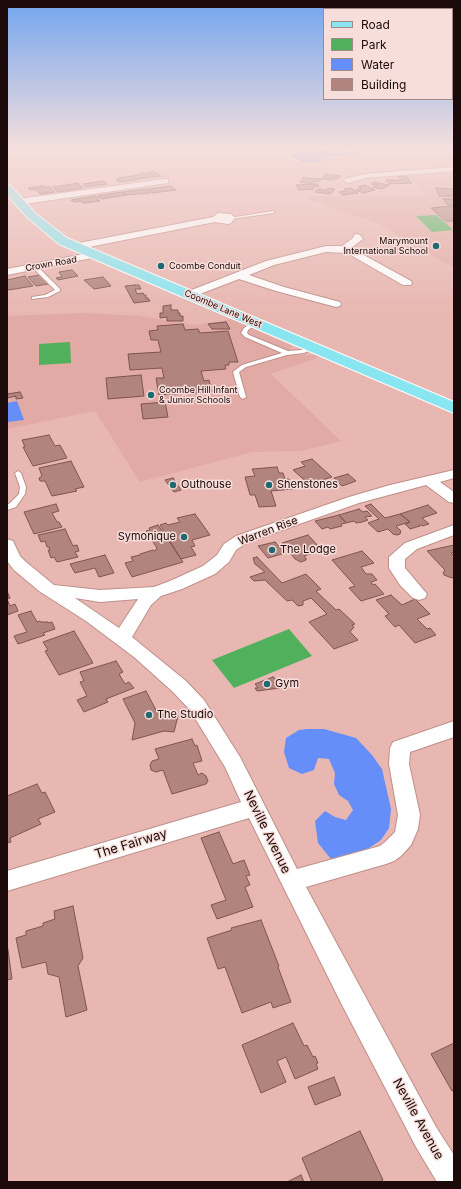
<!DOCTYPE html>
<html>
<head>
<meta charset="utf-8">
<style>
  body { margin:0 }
  #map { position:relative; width:461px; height:1189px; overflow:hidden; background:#e8b7b1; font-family:Inter,sans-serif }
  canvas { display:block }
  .frame { position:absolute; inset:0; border:8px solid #1b0a09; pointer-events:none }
  .legend { position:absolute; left:323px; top:8px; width:130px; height:92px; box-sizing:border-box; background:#f8dedb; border:1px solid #a08987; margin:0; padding:5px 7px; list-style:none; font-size:12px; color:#1b0a09 }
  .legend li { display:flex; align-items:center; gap:8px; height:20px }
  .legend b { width:20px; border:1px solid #a08987 }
</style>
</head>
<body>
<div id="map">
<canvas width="461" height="1189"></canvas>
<div class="frame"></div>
<ul class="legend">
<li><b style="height:5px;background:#89e5ef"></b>Road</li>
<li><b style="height:11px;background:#50b05c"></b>Park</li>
<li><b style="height:11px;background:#658ef9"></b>Water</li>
<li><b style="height:11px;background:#b2847e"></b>Building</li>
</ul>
</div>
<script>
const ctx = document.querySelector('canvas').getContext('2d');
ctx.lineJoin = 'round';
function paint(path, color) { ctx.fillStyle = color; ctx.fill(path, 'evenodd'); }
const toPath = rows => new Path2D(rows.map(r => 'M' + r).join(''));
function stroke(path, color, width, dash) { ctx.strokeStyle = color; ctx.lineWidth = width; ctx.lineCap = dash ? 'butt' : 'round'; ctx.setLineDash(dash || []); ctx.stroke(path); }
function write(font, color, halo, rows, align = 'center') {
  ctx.font = font + ' Inter,sans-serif'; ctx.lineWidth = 3; ctx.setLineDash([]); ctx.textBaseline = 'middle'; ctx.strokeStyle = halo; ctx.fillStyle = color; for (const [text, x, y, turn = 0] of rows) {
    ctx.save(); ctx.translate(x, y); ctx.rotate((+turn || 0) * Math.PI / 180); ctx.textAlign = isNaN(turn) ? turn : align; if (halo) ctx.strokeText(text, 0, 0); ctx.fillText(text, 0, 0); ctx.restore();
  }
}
paint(toPath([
  [454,172,454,268,381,225,313,201,306,196,424,196,409,175],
  [84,313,139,316,195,325,232,319,292,346,290,352,297,355,314,355,319,357,271,374,341,441,302,451,252,452,140,482,95,411,7,429,7,316]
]), '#e2aaa4');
paint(toPath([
  [437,215,453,230,432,232,416,216],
  [70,342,71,363,39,365,39,344],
  [289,629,312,656,234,688,212,660]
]), '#50b05c');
paint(toPath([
  [337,150,355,153,351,156,329,156,322,161,314,162,297,161,291,156,296,152,303,152],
  [17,401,24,420,8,422,7,403],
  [307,729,324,729,356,738,372,755,382,769,391,809,389,828,381,840,366,850,331,859,318,843,315,821,325,811,335,817,346,820,353,810,348,801,339,795,334,784,335,773,329,759,318,758,314,770,302,774,289,768,284,752,286,738,299,730]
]), '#658ef9');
const building = toPath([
  [245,149,268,149,253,152,245,149],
  [154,171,161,176,137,179,133,176,154,171],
  [325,174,341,176,339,178,331,180,322,179,325,174],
  [132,176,137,180,119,182,116,180,120,179,118,178,132,176],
  [398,176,406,176,412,183,389,184,386,180,401,180,398,176],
  [303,178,305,178,321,179,320,181,314,181,312,184,300,182,303,178],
  [103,181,107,184,85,187,83,184,103,181],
  [374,182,389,185,382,189,373,187,377,185,371,184,374,182],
  [78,183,83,188,58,192,53,187,78,183],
  [317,184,319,186,312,187,314,189,299,190,296,185,317,184],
  [365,185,375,190,363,193,356,190,362,188,358,187,365,185],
  [43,186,45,187,50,187,55,192,40,194,36,189,30,190,28,188,43,186],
  [171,186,176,190,152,193,147,189,171,186],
  [328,188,335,189,330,194,315,192,318,189,326,190,328,188],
  [351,188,358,193,343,195,339,192,346,191,344,189,351,188],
  [436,188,454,189,454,196,439,196,436,188],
  [145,189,150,193,126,195,123,192,145,189],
  [121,192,126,195,102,199,97,196,121,192],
  [95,196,100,201,84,203,81,201,74,202,71,200,95,196],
  [443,199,454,199,454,205,448,205,443,199],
  [454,206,454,221,446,221,431,208,454,206],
  [72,270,78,276,58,280,56,278,62,277,59,272,72,270],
  [40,275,48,284,36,286,28,277,40,275],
  [25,276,33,286,9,290,7,288,7,280,25,276],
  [103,277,111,286,94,289,84,280,103,277],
  [135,285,139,285,141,289,135,289,137,294,143,293,144,295,146,295,146,298,148,298,150,301,134,303,125,286,135,285],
  [171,305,171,310,178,310,178,313,180,313,180,316,183,316,183,321,167,321,167,317,160,318,160,313,163,313,163,306,171,305],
  [226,322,230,329,212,329,208,324,226,322],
  [183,324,185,330,198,329,200,333,228,331,238,362,229,362,229,365,225,365,226,369,201,371,204,381,209,380,212,392,159,395,156,378,164,378,162,368,130,370,128,354,161,352,158,340,151,340,149,331,158,330,157,326,183,324],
  [141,375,144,396,108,399,106,378,141,375],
  [20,392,23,398,16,399,16,396,7,398,7,394,20,392],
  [165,402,168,417,143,419,141,404,165,402],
  [49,435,55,446,60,445,67,458,33,466,23,447,25,447,22,440,49,435],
  [312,459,332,477,309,484,293,470,305,466,301,462,312,459],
  [71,461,84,487,75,489,77,491,52,496,45,481,40,481,39,478,42,476,39,468,71,461],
  [277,467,279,473,283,473,285,479,289,479,293,489,271,491,276,506,259,507,255,495,250,495,245,477,255,476,252,469,277,467],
  [348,474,356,481,342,486,334,478,348,474],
  [173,478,181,490,174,492,165,480,173,478],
  [56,504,59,511,52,513,57,522,59,522,62,527,34,534,24,512,56,504],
  [371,504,385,518,400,514,410,522,396,526,401,531,400,534,397,535,393,534,388,529,378,532,368,523,379,519,365,506,371,504],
  [428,505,437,513,422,518,429,524,422,526,421,525,419,525,420,526,410,529,405,524,410,522,400,514,428,505],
  [359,509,363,512,367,511,372,516,365,517,368,520,362,522,356,523,354,521,346,523,339,515,359,509],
  [195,514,210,535,192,540,195,546,191,547,196,555,181,559,160,525,166,523,168,525,180,522,177,518,195,514],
  [339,515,346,523,341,524,342,526,330,529,328,527,322,529,315,521,339,515],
  [158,525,183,562,132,577,125,563,133,561,131,557,140,555,140,554,153,550,155,551,157,548,146,531,150,530,149,528,158,525],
  [65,529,73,546,77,545,79,551,75,552,78,557,57,562,54,557,51,558,48,550,50,550,49,547,47,547,45,541,41,542,38,535,65,529],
  [308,535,322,550,304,556,306,558,306,560,301,562,295,559,282,543,308,535],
  [275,542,285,553,268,558,258,546,275,542],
  [454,545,454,552,451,553,454,556,454,577,452,578,444,575,443,573,445,570,427,551,454,545],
  [362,551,374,563,361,567,366,574,372,574,377,580,371,582,373,585,375,584,384,594,361,601,349,588,355,586,332,560,362,551],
  [105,555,114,573,99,577,95,568,75,573,70,564,105,555],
  [257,557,282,583,306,574,321,589,316,591,317,592,336,610,339,609,355,624,352,625,354,627,350,632,358,640,334,649,309,622,327,614,311,598,303,601,303,605,298,606,292,600,287,601,265,580,254,581,250,577,265,572,255,564,253,558,257,557],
  [7,591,10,598,7,599,10,606,15,604,18,611,7,615,7,591],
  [391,595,402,605,415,599,430,614,417,619,427,629,430,628,436,635,415,643,399,625,395,627,385,616,389,614,376,600,391,595],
  [31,611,37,622,40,621,41,622,48,622,48,623,52,622,55,629,43,633,45,635,18,644,14,636,27,632,18,615,31,611],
  [74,631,93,663,59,675,45,651,48,650,43,642,74,631],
  [116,661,123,672,119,674,125,684,129,682,134,688,106,699,108,702,84,712,77,700,87,696,80,682,84,681,80,672,116,661],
  [273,677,281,683,277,684,280,688,257,691,255,688,258,688,255,684,273,677],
  [146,691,158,714,178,716,174,732,164,731,132,740,135,723,123,699,146,691],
  [192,739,195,746,197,745,202,761,193,763,198,775,202,773,206,776,208,781,206,784,172,794,163,770,156,772,151,770,150,765,152,761,159,759,155,749,192,739],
  [37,784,42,793,45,792,55,812,38,819,41,824,10,838,11,842,7,843,7,796,37,784],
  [219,832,233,864,244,860,250,875,246,876,250,885,245,887,253,907,217,919,211,905,226,900,201,838,219,832],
  [73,906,83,958,78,966,87,1010,66,1017,59,977,48,974,46,962,22,968,16,938,26,935,26,931,43,926,43,923,55,919,54,911,73,906],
  [261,920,279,966,278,967,291,1002,273,1008,271,1002,242,1013,225,967,218,969,207,938,232,930,231,928,261,920],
  [7,943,12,979,7,980,7,943],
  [293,1023,304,1046,307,1045,313,1057,315,1056,318,1063,316,1064,318,1069,295,1079,286,1057,277,1061,286,1082,261,1093,242,1045,293,1023],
  [454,1043,454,1090,452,1091,431,1054,454,1043],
  [334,1077,341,1095,315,1105,308,1087,334,1077],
  [360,1131,383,1180,379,1182,312,1182,302,1158,360,1131],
  [301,1175,304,1182,287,1182,301,1175]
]);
paint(building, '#b2847e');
stroke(building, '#7f5450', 1);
const lane = toPath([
  [305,149,310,149,294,153,290,156,301,162,301,164,288,159,286,156,292,151,305,149],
  [273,211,275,212,274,213,231,219,229,218,273,211],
  [33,266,37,266,60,289,60,291,48,297,32,299,32,297,45,295,55,290,33,268,33,266],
  [255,321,258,323,248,330,247,333,249,335,288,351,301,350,313,345,316,347,304,353,287,355,246,367,239,372,246,397,243,399,240,397,233,372,234,371,242,365,282,353,245,337,241,333,244,328,255,321],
  [18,471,21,473,26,487,25,494,16,507,7,510,7,505,10,503,19,494,20,487,15,473,18,471]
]);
const street = toPath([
  [7,149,28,149,24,151,7,151,7,149],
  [454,167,454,171,365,178,348,183,344,181,345,179,364,174,454,167],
  [165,179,168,179,168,183,18,205,14,202,18,199,165,179],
  [218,213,231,214,235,218,231,223,228,224,215,222,74,250,69,247,74,244,213,217,218,213],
  [357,234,360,235,363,239,351,248,411,281,412,283,411,285,403,285,347,253,326,252,274,265,249,275,284,287,340,302,341,304,340,306,336,307,276,291,239,279,192,297,184,297,183,295,184,293,266,261,326,246,342,246,353,238,354,235,357,234],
  [94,252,97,253,99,255,97,257,7,275,7,269,94,252],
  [454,470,454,478,440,482,454,492,454,503,449,502,426,485,359,503,248,542,236,550,229,562,215,574,182,589,161,596,151,605,132,637,186,681,204,700,240,757,297,869,380,846,385,842,395,832,398,815,389,764,390,748,393,742,454,721,454,737,410,752,409,764,420,815,418,829,414,838,411,845,401,856,394,861,386,864,306,887,436,1127,454,1155,454,1182,437,1182,416,1147,341,1003,249,818,7,891,7,871,241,802,225,767,190,710,172,691,134,657,86,621,39,591,14,570,7,561,7,539,13,541,20,556,26,562,54,585,100,590,154,587,170,581,203,566,217,555,224,544,236,536,349,497,390,485,454,470],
  [75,598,100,602,138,599,119,628,75,598],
  [454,525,454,535,417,549,405,559,405,568,427,594,425,598,419,600,413,598,400,585,389,568,389,557,405,543,454,525]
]);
const primary = toPath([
  [7,185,11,186,35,213,67,238,454,402,454,413,59,244,27,217,7,195,7,185]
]);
stroke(lane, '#be8f89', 2);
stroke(street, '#be8f89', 2);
stroke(primary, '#fff', 2);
paint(lane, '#fff');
paint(street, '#fff');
paint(primary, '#89e5ef');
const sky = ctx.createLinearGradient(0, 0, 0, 315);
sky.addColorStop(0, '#73a5ef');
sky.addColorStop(0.47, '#f5dfdc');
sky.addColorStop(1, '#f5dfdc00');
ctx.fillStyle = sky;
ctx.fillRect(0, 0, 461, 315);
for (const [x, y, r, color] of [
  [436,246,4,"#1e6972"],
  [161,266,4,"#1e6972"],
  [151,395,4,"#1e6972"],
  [173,485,4,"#1e6972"],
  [269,485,4,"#1e6972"],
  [184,537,4,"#1e6972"],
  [272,550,4,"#1e6972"],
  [267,684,4,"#1e6972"],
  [149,715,4,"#1e6972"]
]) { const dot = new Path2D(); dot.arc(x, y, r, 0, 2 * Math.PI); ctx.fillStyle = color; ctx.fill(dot); stroke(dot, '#f8dedb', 1.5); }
write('9px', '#1b0a09', '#f8dedb', [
  ["Marymount",428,241,"right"],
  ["International School",428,251,"right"],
  ["Coombe Conduit",169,266],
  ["Coombe Hill Infant",159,390],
  ["& Junior Schools",159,400]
], 'left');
write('9px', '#1b0a09', '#f8dedb', [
  ["Crown Road",51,264,-10],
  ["Coombe Lane West",223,309,23]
]);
write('11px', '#1b0a09', '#f8dedb', [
  ["Outhouse",181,485],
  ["Shenstones",277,485],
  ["Symonique",176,537,"right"],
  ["The Lodge",280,550],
  ["Gym",275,684],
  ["The Studio",157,715]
], 'left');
write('11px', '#1b0a09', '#f8dedb', [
  ["Warren Rise",268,531,-21]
]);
write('13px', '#1b0a09', '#f8dedb', [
  ["Neville Avenue",267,832,64],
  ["The Fairway",131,844,-17],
  ["Neville Avenue",418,1119,61]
]);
</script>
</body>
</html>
